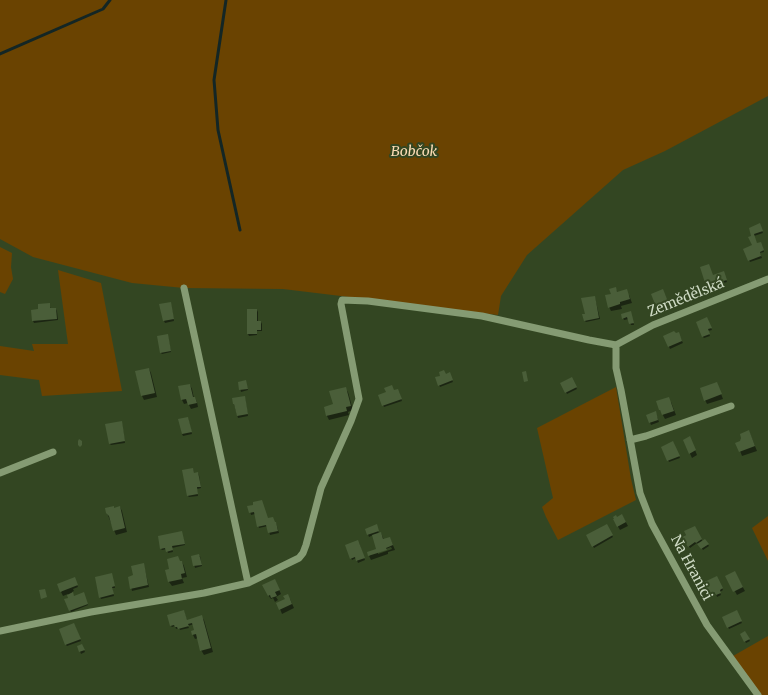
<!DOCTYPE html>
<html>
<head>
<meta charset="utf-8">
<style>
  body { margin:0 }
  canvas { display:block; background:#334622 }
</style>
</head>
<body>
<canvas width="768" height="695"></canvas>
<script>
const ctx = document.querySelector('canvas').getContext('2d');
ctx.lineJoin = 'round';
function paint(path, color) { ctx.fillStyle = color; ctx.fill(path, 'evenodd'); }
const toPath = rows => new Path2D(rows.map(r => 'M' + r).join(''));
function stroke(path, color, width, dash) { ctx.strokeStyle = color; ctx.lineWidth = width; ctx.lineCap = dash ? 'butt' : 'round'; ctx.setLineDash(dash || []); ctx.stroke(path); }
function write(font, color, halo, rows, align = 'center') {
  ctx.font = font + ' Merriweather,serif'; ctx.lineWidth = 4; ctx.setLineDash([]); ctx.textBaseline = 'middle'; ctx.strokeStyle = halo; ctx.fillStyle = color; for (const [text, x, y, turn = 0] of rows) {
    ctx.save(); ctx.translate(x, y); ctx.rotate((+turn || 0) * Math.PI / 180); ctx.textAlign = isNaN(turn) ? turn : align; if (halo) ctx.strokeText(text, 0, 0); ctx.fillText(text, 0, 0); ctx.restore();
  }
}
paint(toPath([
  [0,0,768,0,768,96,665,151,623,170,527,255,501,296,498,315,283,289,184,288,132,283,33,257,0,239],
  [0,247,12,253,11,267,13,279,5,294,0,292],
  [58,270,101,283,122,391,42,396,39,380,0,375,0,346,34,351,32,344,68,344],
  [616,387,631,479,636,500,558,540,546,517,542,507,553,498,537,428],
  [768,516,768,561,752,528],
  [768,636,768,695,761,695,733,656]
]), '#6a4301');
paint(toPath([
  [760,226,763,233,754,236,757,244,762,245,764,252,760,253,762,258,750,262,749,260,753,246,750,228],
  [702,268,713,276,724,274,727,282,708,288],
  [615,288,618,293,629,295,632,303,621,306,622,309,611,311,609,307,612,295],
  [653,295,665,295,671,309,661,313],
  [595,298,600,319,586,322,585,321],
  [49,305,51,309,56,309,57,311,58,320,34,323,33,321,39,310],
  [171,305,174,321,165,323,164,321],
  [257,310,258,312,258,322,261,322,262,324,262,331,257,331,257,335,249,336,248,334],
  [631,314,634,325,631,325,629,319,624,320,623,318],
  [707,319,712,330,708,331,710,336,704,338,703,337],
  [675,334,679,335,683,343,670,349,664,336],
  [168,337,171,352,162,354,161,353],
  [149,369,151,373,157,397,144,400,142,396],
  [445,375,450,375,453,382,440,387,439,385,441,376],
  [571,378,577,389,567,394,561,383],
  [239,383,246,383,248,390,241,392],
  [717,383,723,399,707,404,705,400],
  [190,385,192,389,194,398,195,398,197,402,198,407,191,409,188,403,184,404,182,400,179,387],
  [345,388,348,392,353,410,348,412,349,415,329,420,327,416,325,408,334,405],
  [394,391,399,392,402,401,384,407,383,405,387,393],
  [245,398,248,416,238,418,234,404],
  [671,402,676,415,665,419,660,410],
  [656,414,659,422,651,425,647,415],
  [188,418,192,434,183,436,182,434],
  [122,424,125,443,111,445,110,444],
  [749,431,757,451,742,456,737,443,741,442,742,438],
  [684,441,692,442,697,455,692,458],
  [673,442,680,458,669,462,662,447],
  [193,469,194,474,198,473,199,475,201,488,197,489,198,496,189,497,188,496],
  [120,507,122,511,127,532,116,535,107,513],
  [249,507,276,523,279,533,270,535,268,526,259,528,255,514,251,515],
  [622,515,628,526,620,530,614,520],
  [606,525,613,537,594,548,587,536],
  [377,527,379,534,381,533,384,540,390,538,395,550,388,552,388,554,371,560,369,556,378,549,373,535,369,537,366,529],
  [391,547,392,549,378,554,378,552],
  [694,528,703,542,705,540,709,546,703,550,698,543,697,544,697,543,690,548,683,537],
  [182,534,185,545,172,548,173,552,168,553,167,549,162,550,161,549],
  [359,543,365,560,358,563,356,558,352,560,351,558],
  [192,556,200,556,202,566,195,568],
  [180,562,182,562,184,566,187,577,182,578,184,583,172,586,169,582,167,571],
  [144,566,149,587,132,591,129,577,134,576],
  [735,573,745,591,737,595,727,577],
  [112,576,115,588,112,588,114,596,101,599,100,597],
  [716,577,723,590,720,592,721,595,717,597,716,594,712,596,705,582],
  [75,580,78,587,73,589,74,591,72,592,74,597,84,595,88,605,71,612,70,610,69,599,68,594,63,596,61,592],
  [277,585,281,594,276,597,278,600,275,602,273,598,271,599,268,595],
  [290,599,294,608,282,614,278,604],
  [184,611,187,621,201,616,204,620,213,652,204,655,201,650,198,638,195,639,193,635,195,630,194,624,188,626,189,628,180,630,179,628,176,629,175,626,172,627,171,626],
  [736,611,742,623,729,629,723,617],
  [75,626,81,641,67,646,66,645],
  [745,632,750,641,746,643,741,634],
  [82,645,85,652,81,654,78,646]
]), '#0007');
stroke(toPath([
  [226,0,214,80,218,130,240,230],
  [0,54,103,9,110,0]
]), '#132625', 3);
paint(toPath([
  [760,223,763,231,754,234,757,243,761,242,764,250,760,252,761,256,748,261,743,249,752,245,748,237,751,236,749,228],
  [709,264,713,275,724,271,727,280,706,286,700,267],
  [616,287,617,292,627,289,630,299,620,302,620,304,608,308,605,295,611,294,609,289],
  [663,289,669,304,657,309,651,294],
  [595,296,599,318,584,321,582,314,585,314,581,298],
  [171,302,174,319,163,321,159,304],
  [50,303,50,308,56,308,57,319,32,321,31,310,38,309,38,304],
  [247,309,257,309,257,321,261,321,261,330,257,330,257,334,247,334],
  [631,311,634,323,629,324,627,317,622,319,621,314],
  [707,317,712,328,708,329,710,334,702,337,696,322],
  [674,331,676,333,679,332,682,341,668,347,663,336],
  [168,334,171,351,160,353,157,336],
  [149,368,155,393,141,396,135,371],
  [444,370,446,374,450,372,453,380,438,386,435,377,440,376,439,372],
  [526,371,528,381,524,382,522,372],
  [572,377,577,387,565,393,560,383],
  [246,380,248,389,239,390,238,382],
  [717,382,722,394,704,401,700,388],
  [190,384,193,397,195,397,197,403,188,405,186,399,181,400,178,386],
  [392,385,394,390,398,389,402,399,382,406,378,395,386,392,384,388],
  [346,387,351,406,346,407,347,411,326,416,324,407,333,404,329,391],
  [245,396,248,414,237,416,234,404,233,404,232,398],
  [669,397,674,411,662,415,660,410,659,410,656,401],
  [656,411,658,420,649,423,646,415],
  [188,417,192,432,182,434,178,419],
  [122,421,125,441,109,444,105,424],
  [749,430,755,446,739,452,735,443,740,441,741,438,740,434],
  [690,436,696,450,689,454,683,440],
  [79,439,82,441,82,445,80,447,78,445,78,441],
  [673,441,680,456,667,461,661,447],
  [193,468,194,473,198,472,201,487,197,487,198,494,187,496,182,470],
  [262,500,268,518,273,517,275,522,276,522,278,531,268,533,266,525,257,527,254,512,249,513,247,506,253,505,253,502],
  [114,506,114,508,120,506,125,528,113,531,109,516,106,513,105,508],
  [622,514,626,522,617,527,613,519,614,519,613,517,616,515,617,517],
  [377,524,379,531,367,535,365,529],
  [607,524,613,535,592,547,586,535],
  [695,526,702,539,696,543,695,542,688,547,682,537,686,535,684,531],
  [182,531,185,544,172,546,173,550,166,552,165,548,160,549,158,536],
  [381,532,383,539,390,537,393,545,386,548,387,550,368,556,367,552,376,549,372,535],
  [705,539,709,544,701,549,697,544],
  [358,540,365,558,356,561,355,557,350,559,345,545],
  [199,554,202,565,193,566,191,556],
  [178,556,180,561,182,561,185,573,181,574,182,579,168,582,165,570,169,569,167,559],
  [144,563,148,585,130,589,128,577,133,575,131,566],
  [735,571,743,587,733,592,725,576],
  [112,573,115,586,112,587,114,594,99,598,95,577],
  [717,576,723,588,720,590,721,593,716,595,714,592,710,595,704,582],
  [75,577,78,585,60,592,57,584],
  [275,579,280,590,275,592,277,596,271,598,270,595,268,596,262,585],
  [45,589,47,597,41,599,39,590],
  [73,592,74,596,84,592,88,604,69,611,64,599,68,598,67,595],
  [288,594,292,604,279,610,276,603,285,599,283,596],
  [184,610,187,620,202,615,211,648,200,651,196,634,192,635,191,631,194,630,192,623,188,624,189,626,178,629,177,627,175,627,174,625,170,626,167,615],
  [737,610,742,621,727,628,722,617],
  [74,623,81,639,65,645,59,629],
  [745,631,750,639,744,642,740,634],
  [82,644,85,650,79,652,77,646]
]), '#4a5e39');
stroke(toPath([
  [184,288,248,583],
  [616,345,616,368,621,390,640,493,652,524,707,625,758,695],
  [616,345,653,325,768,279],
  [630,440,646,436,731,406],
  [0,473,53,452],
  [0,631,91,612,204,593,248,583,299,558,303,553,306,545,321,488,351,421,359,399,341,304,342,300,368,301,482,316,589,340,616,345]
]), '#859b73', 7);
write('italic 14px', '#fbdbb4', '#334622', [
  ["Bobčok",414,152]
]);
write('14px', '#cedac4', '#334622', [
  ["Zemědělská",686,298,-22],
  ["Na Hranici",691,568,62]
]);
</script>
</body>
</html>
